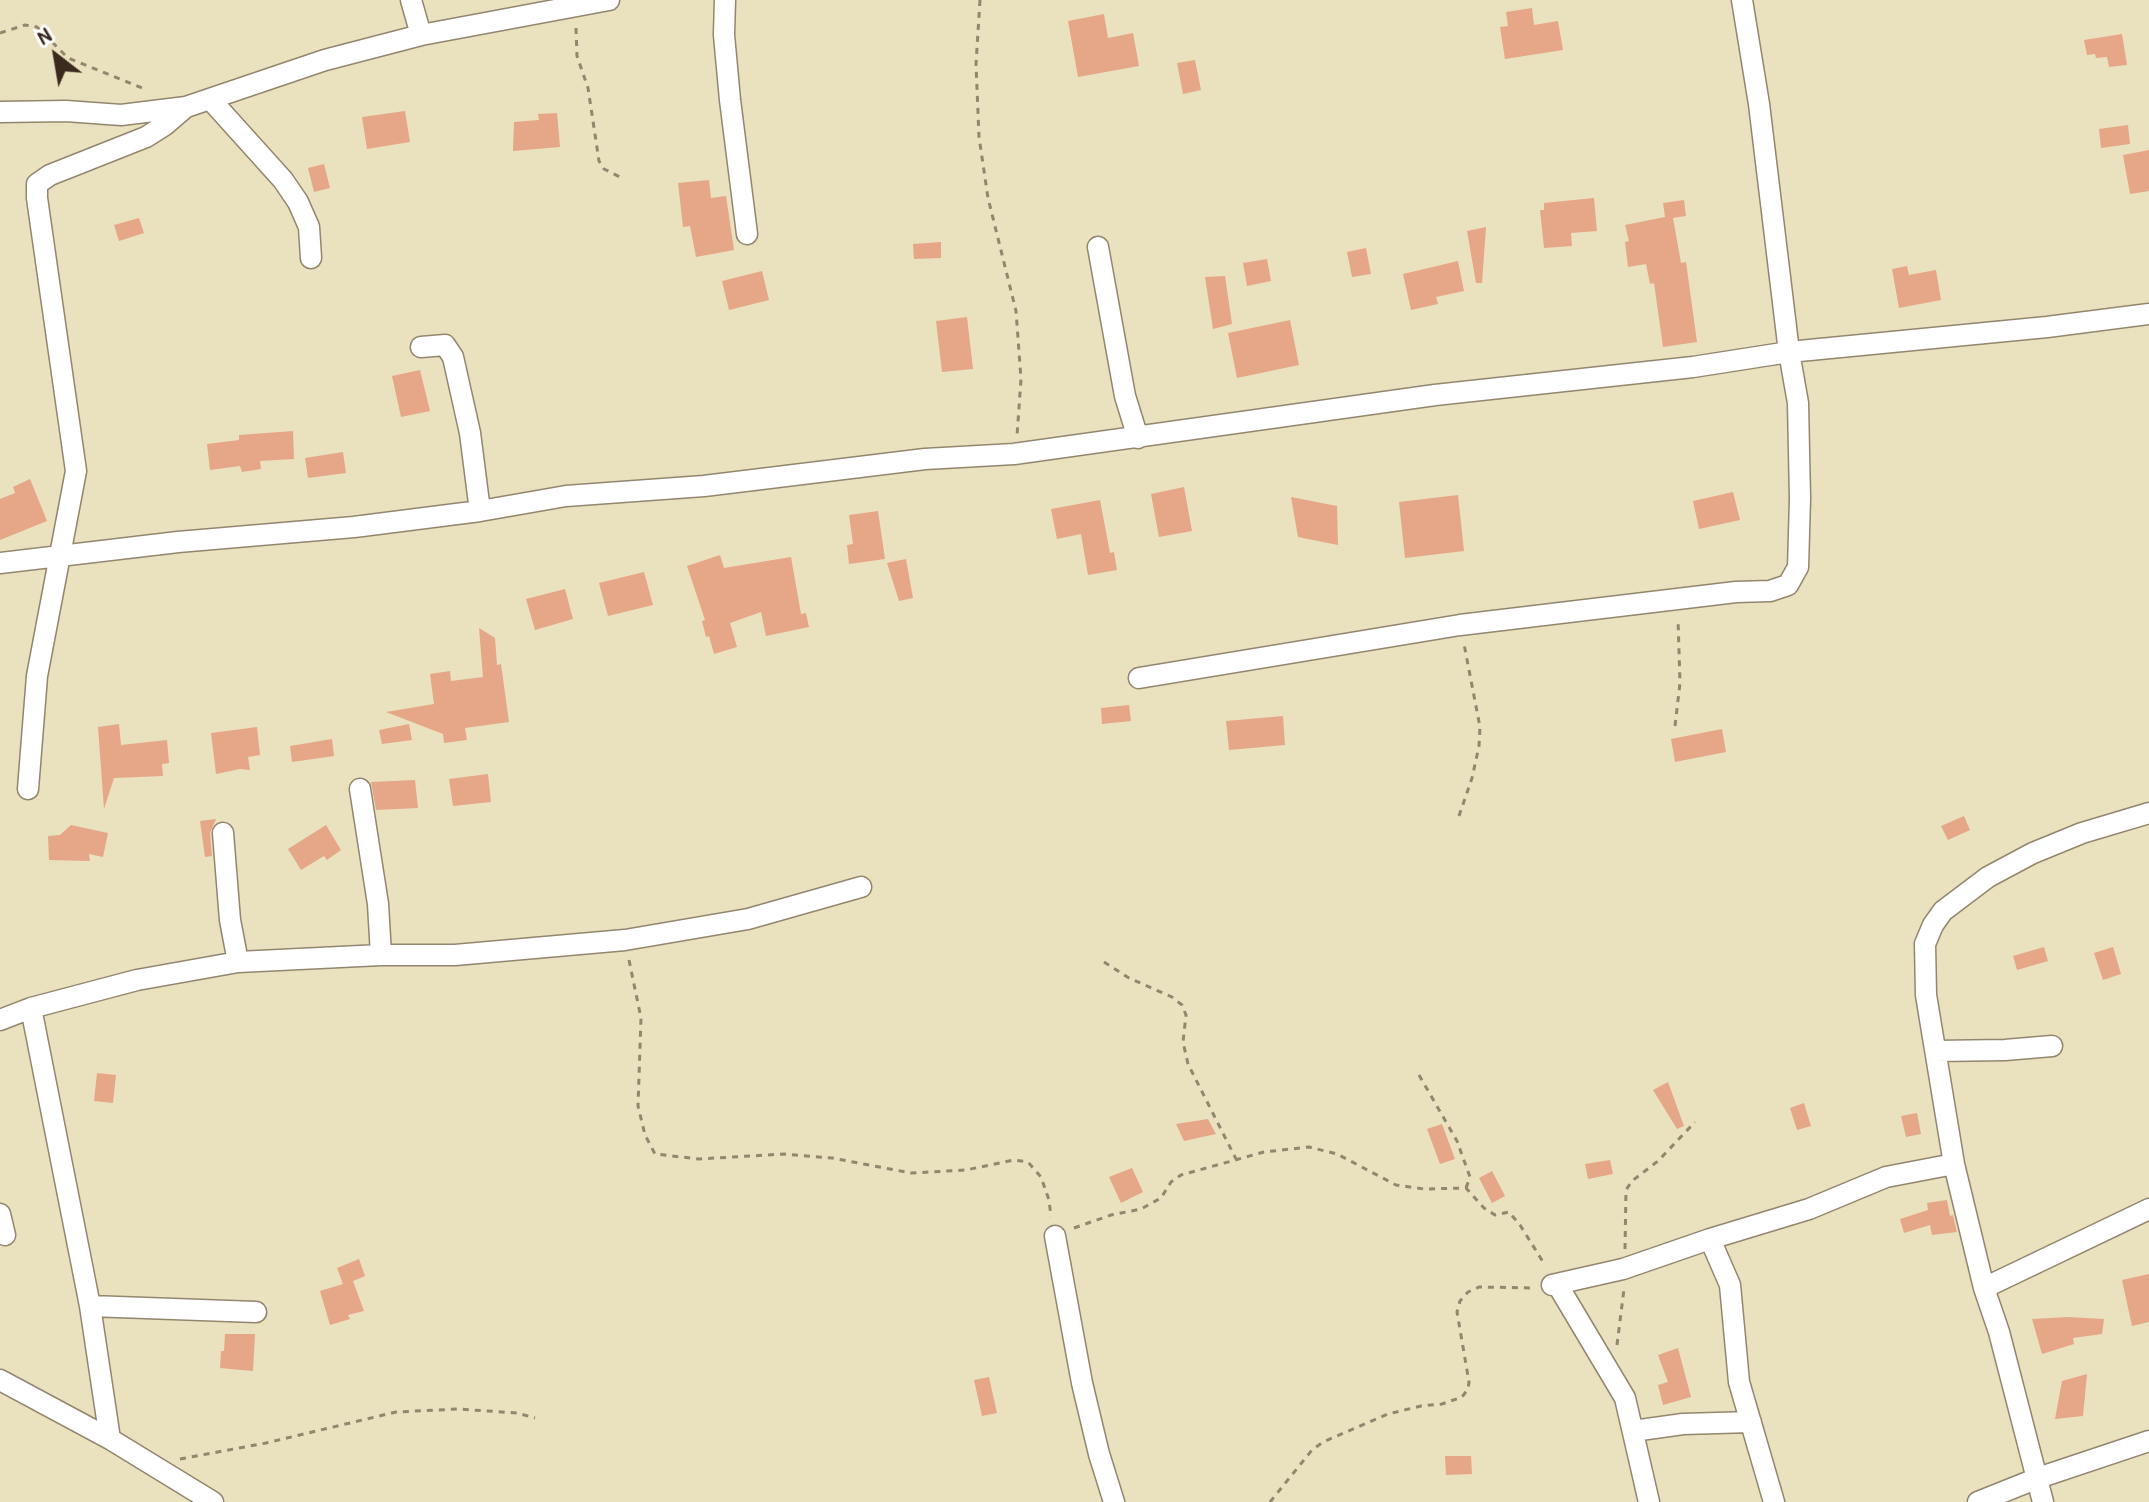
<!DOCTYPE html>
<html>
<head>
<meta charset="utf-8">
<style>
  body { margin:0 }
  #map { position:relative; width:2149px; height:1502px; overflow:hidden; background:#eae1bf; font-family:"Patrick Hand",sans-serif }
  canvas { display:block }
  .north { position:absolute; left:16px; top:16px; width:80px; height:80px; -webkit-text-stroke:6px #fff; paint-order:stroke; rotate:329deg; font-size:22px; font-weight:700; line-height:32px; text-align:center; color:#3b2a1e }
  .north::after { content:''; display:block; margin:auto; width:28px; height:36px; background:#3b2a1e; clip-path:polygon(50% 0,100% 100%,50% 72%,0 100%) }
</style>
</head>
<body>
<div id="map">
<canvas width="2149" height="1502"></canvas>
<div class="north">N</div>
</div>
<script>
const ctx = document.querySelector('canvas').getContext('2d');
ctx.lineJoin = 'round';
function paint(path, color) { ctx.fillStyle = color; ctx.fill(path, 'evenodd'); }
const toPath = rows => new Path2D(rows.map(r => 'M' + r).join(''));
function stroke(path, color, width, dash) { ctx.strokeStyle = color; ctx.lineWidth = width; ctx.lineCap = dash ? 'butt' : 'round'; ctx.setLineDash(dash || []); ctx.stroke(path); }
paint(toPath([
  [1532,8,1534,25,1558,21,1563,50,1505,59,1500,27,1508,26,1506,12],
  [1104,14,1108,38,1133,33,1139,66,1078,77,1068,21],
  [2122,34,2127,65,2109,67,2107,57,2096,58,2095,54,2087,55,2084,40],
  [1195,60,1201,90,1183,94,1177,63],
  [405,111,410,142,367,149,362,117],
  [557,113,560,147,513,151,514,122,539,120,538,114],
  [2128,125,2130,144,2101,148,2099,129],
  [2149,150,2149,191,2130,194,2123,155],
  [324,164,330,188,314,192,308,168],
  [709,180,711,198,726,196,734,250,696,257,690,226,683,227,678,183],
  [1594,198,1597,231,1571,233,1572,246,1544,248,1540,210,1544,210,1544,203],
  [1684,200,1686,216,1673,218,1681,263,1686,262,1697,342,1663,347,1654,283,1650,284,1646,264,1628,267,1625,242,1629,241,1625,225,1665,217,1663,203],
  [139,218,144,233,119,241,114,225],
  [1486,227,1482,283,1476,283,1467,231],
  [941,242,941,258,914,259,913,244],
  [1366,248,1371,274,1352,277,1347,252],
  [1267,259,1271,281,1247,286,1243,263],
  [1458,261,1464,291,1436,297,1438,304,1411,310,1403,274],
  [1907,266,1909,275,1936,270,1941,300,1899,308,1892,269],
  [762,271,769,300,729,310,722,281],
  [1225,276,1232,324,1213,329,1205,277],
  [967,317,973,369,942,372,936,321],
  [1290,320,1299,365,1237,378,1228,333],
  [420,370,430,411,401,417,392,376],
  [293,431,294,459,260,461,261,469,242,472,240,466,210,470,207,444,239,440,239,435],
  [343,452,346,473,308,478,305,458],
  [30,479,47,521,0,540,0,499,15,493,13,487],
  [1184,487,1192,531,1159,537,1151,494],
  [1733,492,1740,520,1699,529,1693,501],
  [1458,495,1464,551,1405,558,1399,502],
  [1291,497,1337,506,1338,545,1298,537],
  [1100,500,1110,553,1114,552,1117,570,1088,575,1081,534,1057,539,1051,509],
  [878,511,885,559,849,564,847,545,853,544,849,515],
  [720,555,724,568,791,557,801,614,806,613,809,627,766,636,761,612,730,623,737,647,714,654,709,636,706,637,702,621,705,620,687,566],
  [906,559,913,598,899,601,887,563],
  [644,572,653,605,608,616,599,583],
  [565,589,573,619,535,630,526,599],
  [479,628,495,638,497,665,501,664,509,722,465,728,467,740,444,743,443,734,386,712,434,704,430,674,450,671,451,681,483,677],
  [1129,705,1131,721,1102,724,1101,708],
  [1283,716,1285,745,1229,750,1226,721],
  [119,724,121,745,167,740,169,763,162,764,163,776,114,778,104,809,98,727],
  [409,724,412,740,382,744,379,730],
  [257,727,260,755,248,757,250,770,240,769,216,774,211,733],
  [1722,729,1726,752,1675,762,1671,739],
  [332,739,334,756,292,762,290,746],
  [488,774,491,802,453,806,449,779],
  [415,780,418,808,376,810,371,782],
  [1964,816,1970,830,1948,840,1941,826],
  [216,819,210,833,212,856,205,857,200,821],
  [71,825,108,833,103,857,89,854,90,861,49,860,48,836,60,835],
  [326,825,341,850,327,860,324,856,301,870,288,849],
  [2044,947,2048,961,2017,970,2013,956],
  [2113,947,2121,974,2103,980,2094,953],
  [97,1073,116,1075,113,1103,94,1101],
  [1668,1082,1684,1126,1677,1129,1653,1090],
  [1804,1103,1811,1126,1797,1130,1790,1108],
  [1917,1113,1921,1134,1906,1137,1901,1116],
  [1208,1119,1216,1134,1184,1141,1176,1124],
  [1442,1124,1455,1159,1440,1164,1427,1129],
  [1610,1160,1613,1174,1588,1179,1585,1164],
  [1132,1168,1143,1192,1121,1203,1109,1177],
  [1492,1171,1505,1196,1492,1203,1479,1178],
  [1947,1200,1950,1216,1953,1215,1957,1232,1932,1235,1930,1225,1904,1233,1900,1219,1928,1210,1927,1203],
  [359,1259,365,1276,353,1281,364,1311,348,1315,350,1319,330,1325,320,1291,343,1284,337,1268],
  [2149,1274,2149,1322,2132,1326,2122,1280],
  [2068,1317,2104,1319,2102,1334,2073,1338,2074,1344,2042,1354,2032,1319],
  [225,1334,255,1334,253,1371,220,1368,221,1351,224,1351],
  [1678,1348,1691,1397,1663,1405,1658,1385,1668,1382,1658,1355],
  [2087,1374,2083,1416,2055,1419,2062,1381],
  [989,1377,997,1413,982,1416,974,1380],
  [1445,1456,1471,1456,1472,1474,1446,1475]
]), '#e5a788');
const street = toPath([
  [411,0,421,35],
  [725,0,724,35,730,100,747,234],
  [210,99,283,180,298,202,309,227,311,258],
  [0,112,66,111,121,115,186,107,325,60,421,35,609,0],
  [1098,247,1125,396,1138,438],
  [421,347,445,345,453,357,470,433,480,511],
  [0,563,178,542,354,527,480,511,566,496,704,486,925,459,1014,454,1435,395,1693,367,1789,352,2047,327,2149,314],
  [1139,678,1460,625,1736,592,1770,591,1788,585,1798,567,1800,499,1798,403,1789,352,1759,104,1742,0],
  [28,789,37,676,76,471,37,198,37,184,50,175,146,137,165,125,186,107],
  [360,789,378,904,381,955],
  [223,833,230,920,238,962],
  [31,1008,90,1306,110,1439],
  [0,1020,31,1008,137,980,238,962,381,955,455,955,625,940,748,919,861,887],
  [1936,1051,2005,1050,2052,1046],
  [0,1214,5,1235],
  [1055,1236,1082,1383,1099,1454,1114,1502],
  [1710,1239,1809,1209,1886,1177,1954,1164],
  [1557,1284,1625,1398,1649,1502],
  [1552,1285,1623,1269,1710,1239,1730,1285,1739,1382,1774,1502],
  [1984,1288,2149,1209],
  [90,1306,256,1312],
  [0,1380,110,1439,213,1502],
  [1633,1431,1683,1424,1751,1422],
  [1978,1502,2038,1478,2149,1441],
  [2043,1502,1999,1332,1984,1288,1954,1164,1926,995,1925,944,1933,925,1943,911,1988,877,2033,853,2082,833,2149,813]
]);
stroke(street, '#92866e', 23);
stroke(toPath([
  [980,0,976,64,979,137,988,198,1016,311,1021,379,1017,436],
  [576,28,577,56,588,88,599,161,604,169,624,179],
  [0,33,25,25,37,27,68,58,147,90],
  [1675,726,1680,683,1678,619],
  [1459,816,1472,778,1479,746,1480,727,1464,644],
  [629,960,641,1018,638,1106,645,1135,655,1154,699,1159,784,1154,832,1158,911,1173,966,1170,1014,1160,1028,1162,1041,1177,1049,1200,1051,1217],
  [1104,962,1129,978,1172,997,1182,1005,1186,1015,1183,1042,1188,1064,1236,1159],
  [1419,1075,1457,1141,1470,1177,1466,1188],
  [1074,1228,1111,1215,1141,1209,1161,1198,1171,1182,1181,1175,1264,1152,1309,1147,1337,1154,1396,1185,1424,1189,1466,1188,1484,1208,1495,1215,1509,1212,1520,1225,1545,1265],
  [1625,1249,1626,1190,1632,1181,1658,1161,1695,1122],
  [1617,1345,1624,1289],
  [180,1459,266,1443,396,1412,458,1409,517,1413,535,1418],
  [1270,1502,1312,1450,1323,1442,1388,1414,1421,1406,1442,1404,1462,1397,1468,1389,1469,1382,1457,1312,1460,1301,1468,1292,1479,1287,1535,1288]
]), '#92866e', 3, [6, 6]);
stroke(street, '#fff', 20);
</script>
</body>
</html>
